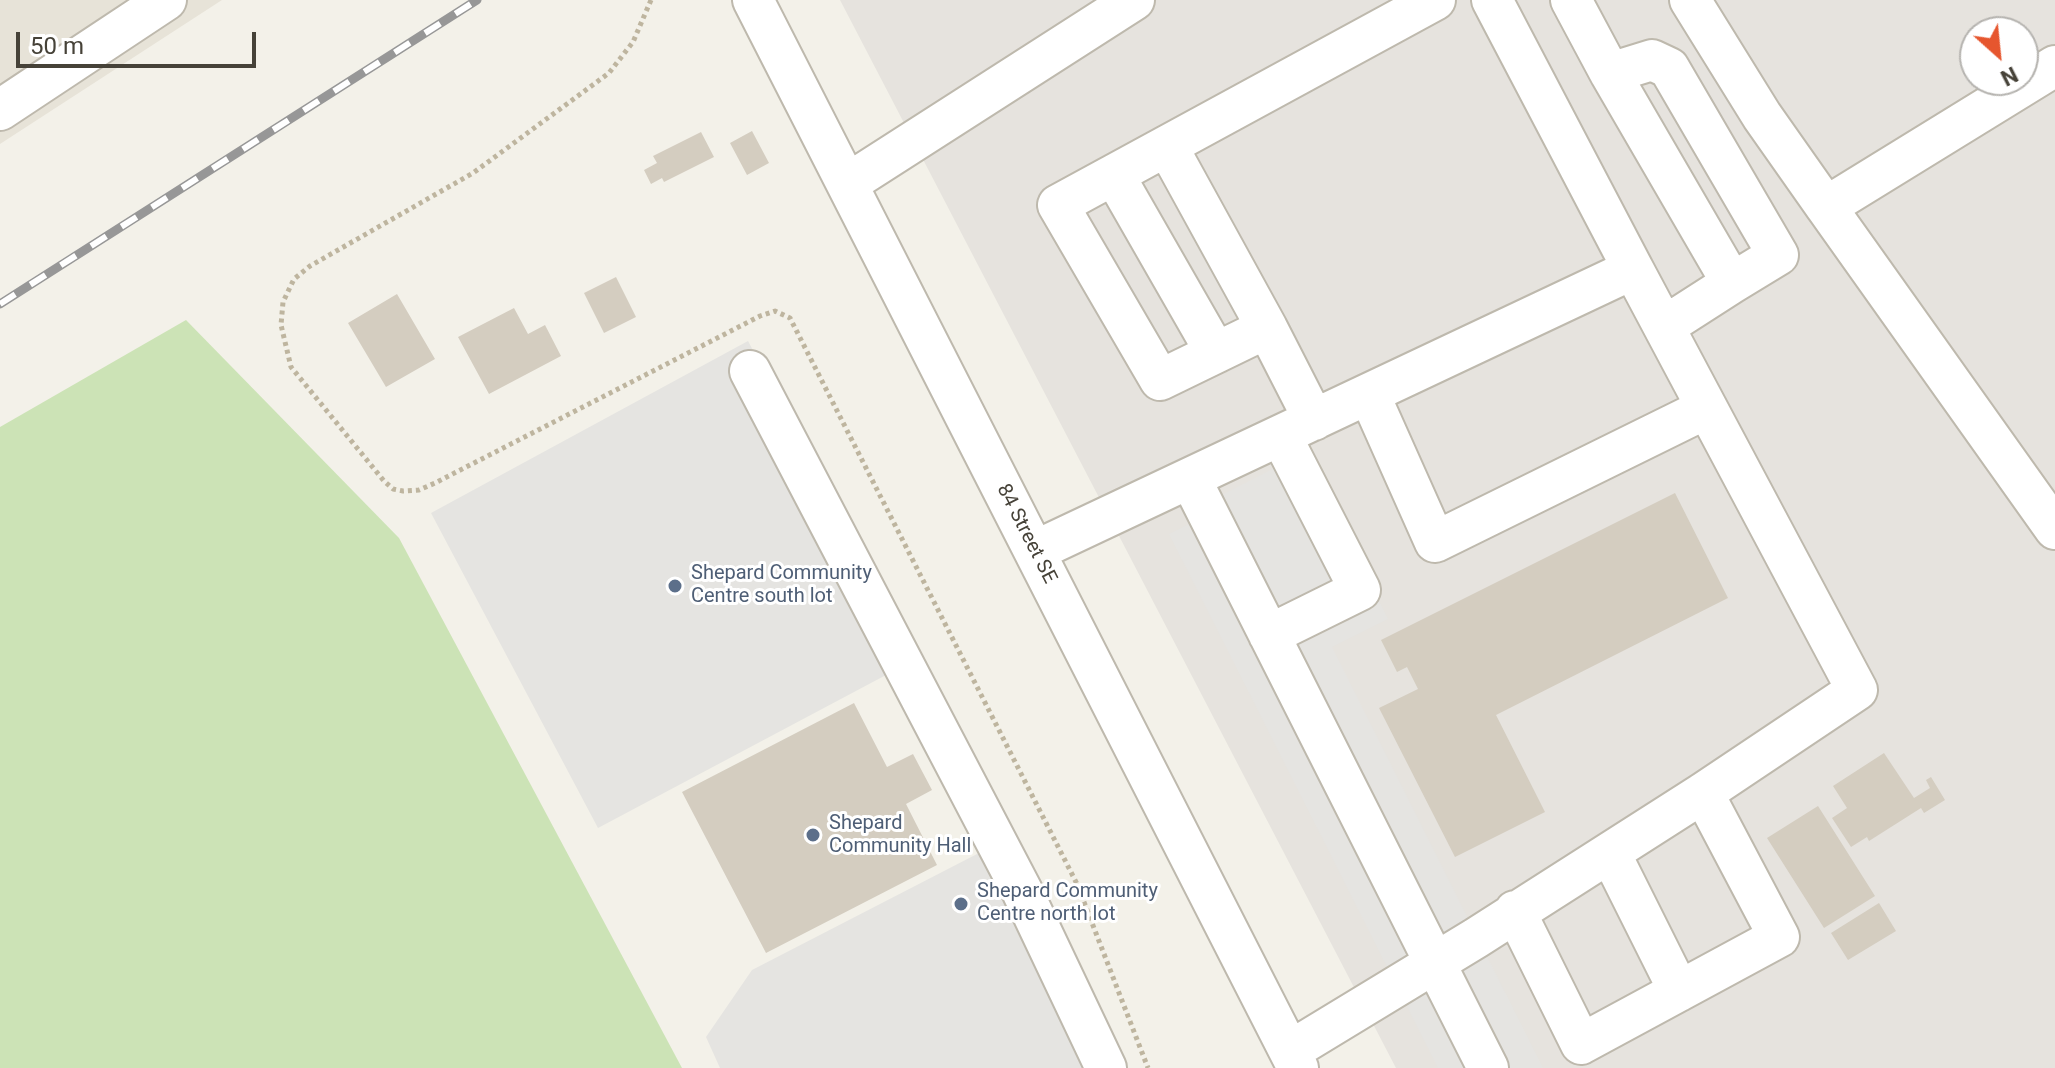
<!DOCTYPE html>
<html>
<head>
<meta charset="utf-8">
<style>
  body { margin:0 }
  #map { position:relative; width:2055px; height:1068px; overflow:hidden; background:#f3f1e9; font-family:Roboto,sans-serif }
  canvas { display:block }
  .north { position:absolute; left:1959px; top:16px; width:80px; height:80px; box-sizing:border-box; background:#fff; border:2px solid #b5b3af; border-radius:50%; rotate:153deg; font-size:22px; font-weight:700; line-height:32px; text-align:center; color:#464238 }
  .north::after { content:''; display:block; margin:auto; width:28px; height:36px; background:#e6562e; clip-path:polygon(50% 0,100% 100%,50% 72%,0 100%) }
  .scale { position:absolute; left:16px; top:32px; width:240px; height:36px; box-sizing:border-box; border:4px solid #464238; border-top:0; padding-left:10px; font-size:24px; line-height:28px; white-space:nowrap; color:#464238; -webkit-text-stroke:6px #fff; paint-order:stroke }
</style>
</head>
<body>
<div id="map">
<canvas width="2055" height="1068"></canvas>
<div class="north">N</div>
<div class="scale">50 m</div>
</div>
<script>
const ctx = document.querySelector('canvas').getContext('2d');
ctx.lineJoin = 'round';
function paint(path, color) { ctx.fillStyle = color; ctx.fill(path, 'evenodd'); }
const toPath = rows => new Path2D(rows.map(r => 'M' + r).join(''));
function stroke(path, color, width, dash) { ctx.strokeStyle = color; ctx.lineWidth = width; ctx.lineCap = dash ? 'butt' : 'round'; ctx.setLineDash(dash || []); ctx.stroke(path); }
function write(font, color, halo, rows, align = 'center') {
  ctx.font = font + ' Roboto,sans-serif'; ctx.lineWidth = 6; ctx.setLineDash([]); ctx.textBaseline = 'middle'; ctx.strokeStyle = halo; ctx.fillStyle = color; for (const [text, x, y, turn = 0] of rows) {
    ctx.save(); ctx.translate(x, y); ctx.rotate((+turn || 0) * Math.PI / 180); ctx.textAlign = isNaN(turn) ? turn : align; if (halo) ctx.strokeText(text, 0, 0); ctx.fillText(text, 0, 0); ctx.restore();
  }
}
paint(toPath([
  [0,0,222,0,0,144]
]), '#e7e3d8');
paint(toPath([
  [840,0,2055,0,2055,1068,1396,1068],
  [1975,32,2023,32,2023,80,1975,80]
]), '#e6e3de');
paint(toPath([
  [186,320,399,538,682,1068,0,1068,0,427]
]), '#cce3b6');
paint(toPath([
  [748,341,918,658,598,828,431,513],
  [1304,453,1388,619,1332,647,1543,1068,1438,1068,1169,534,1223,507,1218,497],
  [1010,837,1121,1068,720,1068,706,1037,752,970]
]), '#e5e4e1');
paint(toPath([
  [752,131,769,163,747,175,730,143],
  [701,132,714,157,664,182,662,178,651,184,644,170,657,163,653,156],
  [616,277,636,317,604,333,584,293],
  [397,294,435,359,386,387,348,323],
  [514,308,528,334,545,325,561,356,489,394,458,337],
  [1675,493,1728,598,1496,715,1545,812,1455,857,1379,708,1418,689,1407,667,1397,672,1381,640],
  [854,703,887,767,913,754,932,790,906,804,937,865,766,953,682,792],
  [1884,753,1914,798,1930,788,1926,780,1931,777,1945,800,1924,813,1921,808,1869,841,1867,837,1851,847,1832,818,1847,808,1833,786],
  [1818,806,1875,896,1824,928,1767,838],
  [1879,903,1896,931,1848,960,1831,933]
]), '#d4cdc0');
const minor = toPath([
  [753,0,1298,1068],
  [1492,0,1633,269],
  [1571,0,1610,73,1732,283,1665,326],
  [1690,0,1762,116,1826,207,2055,66],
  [1610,73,1652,60,1669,68,1778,255,1732,283],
  [0,110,166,0],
  [1167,146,1267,328,1160,380,1058,205,1435,0],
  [1114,175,1216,353],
  [847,184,1134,0],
  [1826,207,2055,529],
  [1267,328,1314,420],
  [750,371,1022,891,1106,1068],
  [1369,394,1435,542,1707,408],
  [1190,478,1488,1068],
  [1035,551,1633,269,1857,690,1703,793,1476,938,1290,1051],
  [1269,635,1360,590,1281,436],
  [1610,853,1679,991],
  [1515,911,1581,1044,1779,937,1703,793]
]);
stroke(minor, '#beb9ad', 44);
stroke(toPath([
  [651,0,633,42,609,73,473,173,310,266,294,279,283,302,281,325,291,367,384,481,393,489,403,491,419,490,435,483,760,316,775,311,790,318,1077,884,1148,1068]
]), '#beb59f', 5, [4, 4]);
stroke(minor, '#fff', 40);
const rail = toPath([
  [0,304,477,0]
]);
stroke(rail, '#979797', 9);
stroke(rail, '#fff', 6, [18]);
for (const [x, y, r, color] of [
  [675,586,8,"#5c6f8a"],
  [813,835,8,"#5c6f8a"],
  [961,904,8,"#5c6f8a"]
]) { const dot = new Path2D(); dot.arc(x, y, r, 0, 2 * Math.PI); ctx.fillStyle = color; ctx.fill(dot); stroke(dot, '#fff', 3); }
write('20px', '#464238', '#fff', [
  ["84 Street SE",1026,534,63]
]);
write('20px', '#4e5e75', '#fff', [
  ["Shepard Community",691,574],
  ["Centre south lot",691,597],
  ["Shepard",829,824],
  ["Community Hall",829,847],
  ["Shepard Community",977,892],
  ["Centre north lot",977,915]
], 'left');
</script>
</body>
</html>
